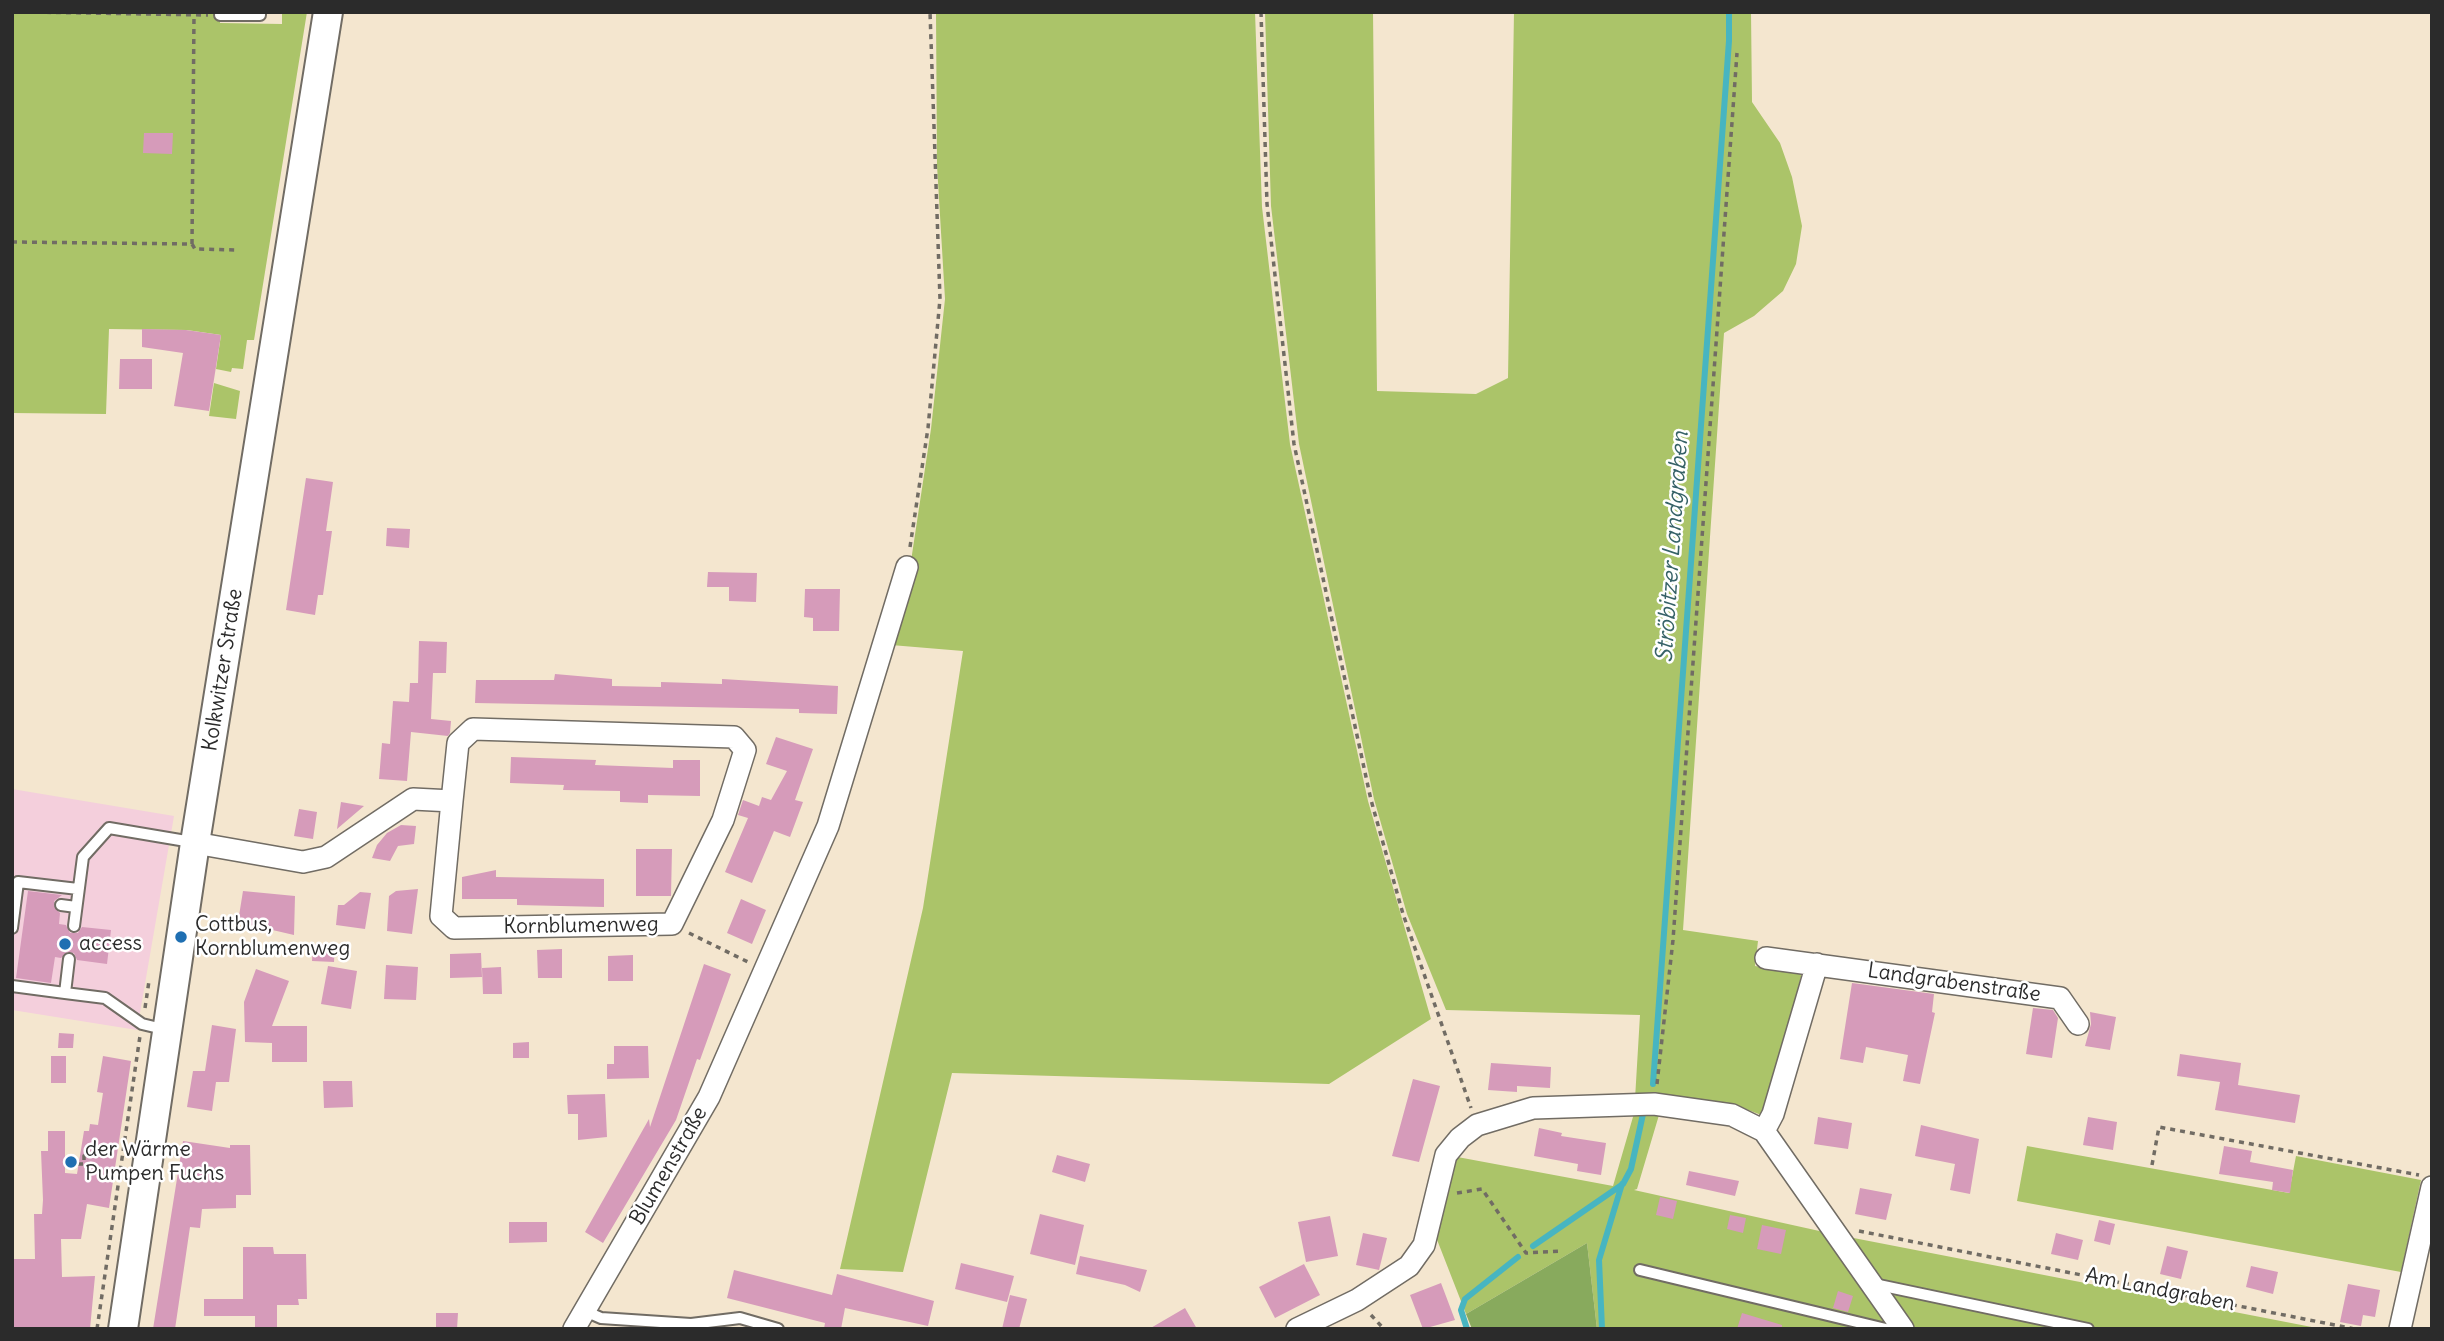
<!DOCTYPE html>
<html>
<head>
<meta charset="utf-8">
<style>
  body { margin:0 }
  #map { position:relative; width:2444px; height:1341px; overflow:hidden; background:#f4e6cf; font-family:Delius,sans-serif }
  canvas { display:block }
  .frame { position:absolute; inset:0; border:14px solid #2b2b2b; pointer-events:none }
</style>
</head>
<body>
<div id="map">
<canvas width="2444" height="1341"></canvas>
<div class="frame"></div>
</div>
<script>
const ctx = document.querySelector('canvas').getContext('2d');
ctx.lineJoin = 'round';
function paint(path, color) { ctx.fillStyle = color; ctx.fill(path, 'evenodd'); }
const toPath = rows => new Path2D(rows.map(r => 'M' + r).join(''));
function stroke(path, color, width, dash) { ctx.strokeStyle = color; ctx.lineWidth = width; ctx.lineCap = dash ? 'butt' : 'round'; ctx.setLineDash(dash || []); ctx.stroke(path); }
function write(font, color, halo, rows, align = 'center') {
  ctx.font = font + ' Delius,sans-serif'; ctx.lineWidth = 5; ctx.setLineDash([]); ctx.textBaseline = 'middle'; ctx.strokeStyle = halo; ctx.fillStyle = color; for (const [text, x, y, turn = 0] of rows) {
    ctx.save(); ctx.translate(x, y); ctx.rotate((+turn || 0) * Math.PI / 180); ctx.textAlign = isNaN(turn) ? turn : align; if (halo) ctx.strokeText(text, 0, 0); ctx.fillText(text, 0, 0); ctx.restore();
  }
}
paint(toPath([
  [12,789,174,816,137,1030,12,1010]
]), '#f4cfdc');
paint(toPath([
  [12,12,220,12,220,23,282,24,282,12,307,12,254,340,247,340,243,369,232,368,231,372,216,369,221,335,187,330,109,329,106,414,12,413],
  [936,12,1255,12,1262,207,1290,444,1368,801,1431,1019,1329,1084,952,1073,903,1272,840,1269,923,908,963,651,891,645,911,561,931,429,945,299,937,165],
  [1265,12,1373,12,1377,391,1476,394,1508,378,1514,12,1751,12,1752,102,1780,143,1792,177,1802,226,1796,264,1783,291,1754,316,1724,333,1683,930,1758,941,1755,966,1802,973,1764,1116,1735,1105,1635,1099,1640,1015,1446,1010,1407,914,1374,799,1299,444,1271,206],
  [214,383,240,391,236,419,209,416],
  [1635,1110,1659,1115,1637,1189,1634,1190,1833,1234,2322,1329,1597,1329,1587,1243,1466,1314,1434,1232,1452,1156,1613,1186],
  [2027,1146,2289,1193,2296,1156,2421,1180,2401,1272,2017,1201]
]), '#abc469');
paint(toPath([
  [1587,1243,1597,1329,1472,1329,1466,1314]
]), '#88aa5d');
stroke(toPath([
  [1653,1084,1729,41,1729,12],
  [1533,1246,1623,1184,1631,1169,1643,1114],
  [1467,1329,1461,1310,1465,1299,1518,1257],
  [1602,1329,1599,1260,1622,1184]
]), '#47b5c1', 6);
paint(toPath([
  [144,133,173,133,172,154,143,153],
  [142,329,186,330,221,335,209,411,174,406,183,353,142,347],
  [120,359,152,359,152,389,119,389],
  [306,478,333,482,326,531,332,531,323,595,318,595,315,615,286,610],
  [387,528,410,529,409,548,386,546],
  [708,572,757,573,756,602,729,601,729,587,707,587],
  [805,589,840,589,839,631,813,631,813,618,804,617],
  [419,641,447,642,446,673,433,673,431,719,451,721,450,733,448,736,411,732,407,781,379,779,382,743,390,744,393,701,409,702,410,683,418,683],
  [555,674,612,679,612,686,661,687,661,682,722,684,722,679,838,686,837,714,799,713,799,709,475,703,476,680,554,680],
  [776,737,813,749,795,800,803,802,790,837,774,831,752,883,725,872,748,818,738,815,743,800,759,806,762,797,771,800,787,771,766,764],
  [511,757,596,760,595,765,673,768,673,760,700,760,700,796,648,795,648,803,620,802,620,791,563,790,564,785,510,783],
  [341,802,364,806,337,829],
  [299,809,317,812,313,839,294,836],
  [401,825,416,826,414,844,398,846,390,861,372,858,377,845,387,833],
  [636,849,672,849,671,896,636,896],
  [496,870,496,877,604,879,604,907,517,905,517,899,462,899,462,877],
  [418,889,412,934,387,931,389,896,396,891],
  [28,891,62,895,54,901,54,907,60,913,59,924,66,925,70,933,78,933,82,927,111,930,107,964,77,960,74,953,67,952,61,958,55,957,51,983,16,978],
  [243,891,295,896,294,935,238,922],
  [360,892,371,893,365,929,336,925,338,905,344,905],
  [741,899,766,910,752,944,727,933],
  [313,944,335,944,334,962,312,961],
  [562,949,562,978,538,978,537,950],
  [481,953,482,977,450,978,450,954],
  [633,955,633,981,608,981,608,956],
  [704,964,731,974,700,1060,697,1059,676,1120,603,1243,585,1232,649,1119,650,1127],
  [386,965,418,967,416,1000,384,999],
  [328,966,357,971,351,1009,321,1004],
  [501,967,502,994,483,994,482,968],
  [256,969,289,981,272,1026,307,1026,307,1062,272,1062,272,1043,245,1042,244,1002],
  [1852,983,1934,994,1932,1012,1935,1013,1920,1084,1903,1081,1908,1055,1866,1047,1863,1063,1840,1059],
  [2033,1008,2053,1010,2058,1018,2052,1058,2026,1054],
  [2090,1012,2116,1017,2110,1050,2085,1046,2091,1024],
  [212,1025,236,1029,229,1082,216,1082,212,1111,187,1107,193,1071,205,1071],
  [59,1033,74,1034,73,1048,58,1048],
  [529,1042,529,1058,513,1058,513,1043],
  [614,1046,648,1046,649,1078,607,1079,607,1064,614,1064],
  [2180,1054,2241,1063,2238,1085,2300,1095,2295,1123,2215,1110,2220,1082,2177,1076],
  [51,1056,66,1056,66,1083,51,1083],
  [103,1056,131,1061,109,1208,87,1204,81,1239,61,1239,62,1277,95,1276,90,1329,12,1329,12,1259,35,1259,34,1214,42,1214,43,1200,41,1151,48,1151,48,1131,65,1131,65,1173,77,1174,84,1131,89,1131,90,1124,98,1125,103,1093,97,1092],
  [1491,1063,1551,1067,1550,1088,1517,1086,1517,1092,1488,1090],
  [1413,1079,1440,1086,1419,1162,1392,1156],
  [323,1081,352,1081,353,1107,324,1108],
  [605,1094,607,1137,578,1140,578,1114,568,1114,567,1095],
  [1818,1117,1852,1123,1848,1149,1814,1144],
  [2088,1117,2117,1122,2113,1150,2083,1145],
  [1921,1125,1979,1139,1970,1194,1950,1190,1955,1164,1915,1156],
  [1539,1128,1562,1133,1561,1136,1606,1143,1601,1175,1577,1171,1578,1164,1534,1156],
  [183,1141,230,1148,230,1145,250,1145,251,1195,236,1195,236,1208,202,1209,200,1228,190,1227,175,1329,153,1329],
  [2224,1146,2252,1151,2250,1162,2293,1170,2290,1193,2272,1190,2273,1182,2219,1174],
  [1057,1155,1090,1164,1085,1182,1052,1172],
  [1689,1171,1739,1181,1735,1196,1686,1185],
  [1860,1188,1892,1194,1886,1220,1855,1214],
  [1660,1197,1677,1201,1673,1219,1656,1215],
  [1040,1214,1084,1225,1075,1265,1030,1254],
  [1730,1215,1746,1218,1743,1233,1727,1229],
  [1330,1216,1338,1256,1306,1262,1298,1222],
  [2099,1220,2115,1224,2110,1245,2094,1241],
  [509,1222,547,1222,547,1242,509,1243],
  [1762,1225,1786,1230,1781,1254,1757,1249],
  [1363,1233,1387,1238,1379,1270,1356,1265],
  [2056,1233,2083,1240,2078,1260,2051,1254],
  [2167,1246,2188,1251,2181,1279,2160,1274],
  [243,1247,273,1247,274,1254,306,1254,307,1299,298,1299,299,1305,277,1305,277,1328,255,1328,255,1316,204,1316,204,1299,243,1299],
  [1080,1256,1147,1270,1140,1292,1125,1285,1076,1274],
  [961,1263,1014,1276,1007,1302,955,1289],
  [1304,1264,1320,1295,1275,1318,1259,1287],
  [2251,1266,2278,1272,2273,1294,2246,1287],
  [734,1270,832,1295,837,1274,934,1301,928,1326,845,1308,841,1329,824,1329,825,1323,727,1298],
  [1441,1283,1455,1320,1423,1329,1410,1295],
  [2348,1284,2380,1290,2375,1317,2363,1315,2361,1326,2340,1322],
  [1838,1291,1853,1296,1848,1312,1833,1308],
  [1010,1295,1027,1299,1019,1329,1002,1329],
  [1185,1308,1197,1329,1149,1329],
  [436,1313,458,1313,457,1329,436,1329],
  [1742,1313,1782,1325,1782,1329,1737,1329]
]), '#d69bba');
const service = toPath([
  [220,15,260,15,260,12],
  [61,905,76,907],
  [74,926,83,857,109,828,192,842],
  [12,928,18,882,78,889],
  [69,959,65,993,105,998,142,1024,167,1030],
  [12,986,65,993],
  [1640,1270,1886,1329],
  [1874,1284,2088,1329],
  [585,1311,601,1318,691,1324,740,1318,778,1329]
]);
const minor = toPath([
  [195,843,303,862,326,857,413,799,452,801,458,743,473,729,734,737,745,750,723,820,672,924,454,928,441,916,452,801],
  [1766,958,2060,998,2078,1024],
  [1764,1131,1773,1114,1817,964],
  [574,1329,709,1097,828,826,907,567],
  [1297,1329,1357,1300,1409,1266,1424,1245,1446,1155,1460,1138,1477,1125,1533,1108,1654,1104,1732,1115,1764,1131,1903,1329],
  [2400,1329,2432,1187]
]);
const secondary = toPath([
  [123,1329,195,843,328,12]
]);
stroke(service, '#716c64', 14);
stroke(minor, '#716c64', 24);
stroke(secondary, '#716c64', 32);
stroke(toPath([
  [26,12,208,15],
  [1261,12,1267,204,1294,444,1371,800,1403,914,1471,1108],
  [12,242,192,244,195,249,237,250],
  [192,244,194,15],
  [910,547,928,428,940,299,930,12],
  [689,933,748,962],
  [145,1008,149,981],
  [1657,1084,1673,940,1737,53],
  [78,1164,84,1164,84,1156,93,1153],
  [2152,1165,2159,1127,2419,1175],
  [1457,1193,1482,1189,1526,1253,1562,1251],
  [1859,1231,2355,1329],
  [1371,1315,1384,1329],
  [97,1329,140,1036]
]), '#716c64', 3.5, [5, 5]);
stroke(service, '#fff', 10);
stroke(minor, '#fff', 21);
stroke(secondary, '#fff', 28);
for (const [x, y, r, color] of [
  [181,937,7,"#1f6fb2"],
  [65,944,7,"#1f6fb2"],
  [71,1162,7,"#1f6fb2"]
]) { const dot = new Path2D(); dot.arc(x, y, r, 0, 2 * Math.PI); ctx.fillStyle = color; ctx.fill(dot); stroke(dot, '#fff', 2.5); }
write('21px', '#2b2b2b', '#fff', [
  ["Kolkwitzer Straße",223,670,-81],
  ["Kornblumenweg",581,926,-1],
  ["Landgrabenstraße",1954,983,8],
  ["Blumenstraße",669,1166,-60],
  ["Am Landgraben",2160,1290,11]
]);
write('21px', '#2b2b2b', '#fff', [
  ["Cottbus,",195,925],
  ["Kornblumenweg",195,949],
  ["access",79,944],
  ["der Wärme",85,1150],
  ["Pumpen Fuchs",85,1174]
], 'left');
write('italic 23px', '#366267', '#fff', [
  ["Ströbitzer Landgraben",1673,547,-86]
]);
</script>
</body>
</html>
